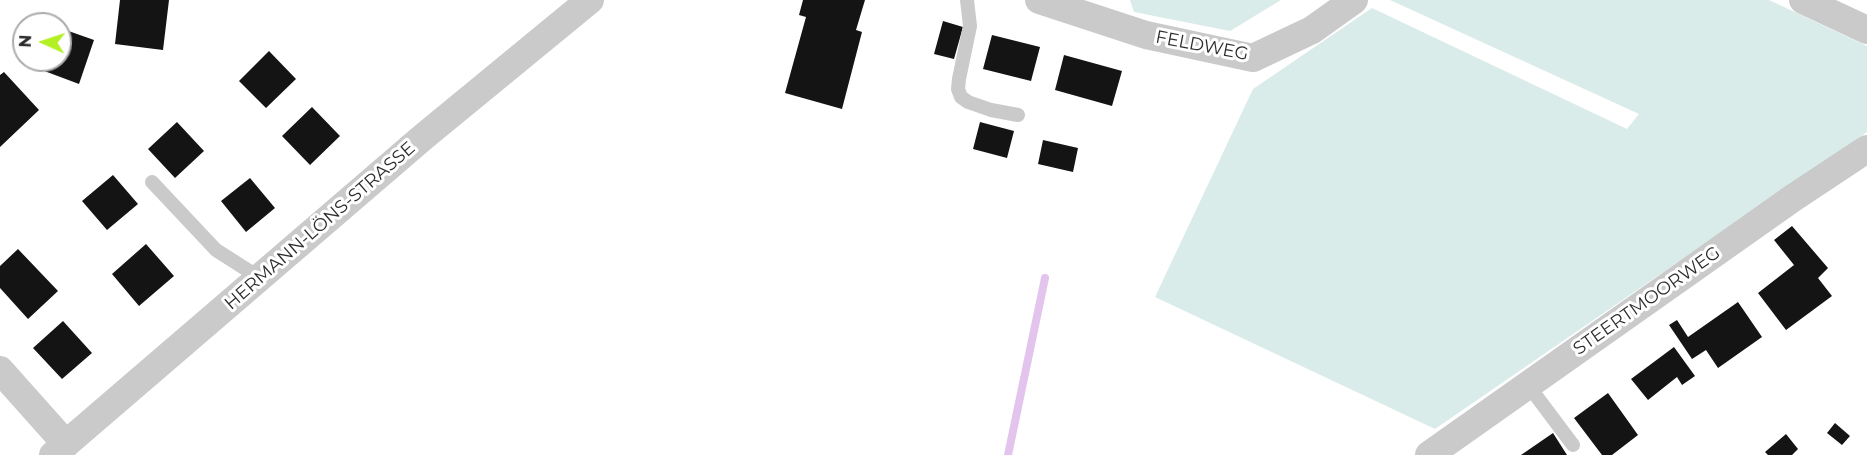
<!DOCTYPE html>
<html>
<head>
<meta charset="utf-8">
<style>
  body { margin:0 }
  #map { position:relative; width:1867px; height:455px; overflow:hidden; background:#fff; font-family:Montserrat,sans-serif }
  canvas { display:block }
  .north { position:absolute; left:12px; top:12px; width:60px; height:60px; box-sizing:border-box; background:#fff; border:2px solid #ababab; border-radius:50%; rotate:273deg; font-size:16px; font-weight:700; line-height:24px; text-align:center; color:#2d2d2d }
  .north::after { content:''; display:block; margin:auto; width:21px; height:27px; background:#b3f023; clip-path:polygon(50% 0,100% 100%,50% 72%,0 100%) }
</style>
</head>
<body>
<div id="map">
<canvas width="1867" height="455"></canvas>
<div class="north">N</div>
</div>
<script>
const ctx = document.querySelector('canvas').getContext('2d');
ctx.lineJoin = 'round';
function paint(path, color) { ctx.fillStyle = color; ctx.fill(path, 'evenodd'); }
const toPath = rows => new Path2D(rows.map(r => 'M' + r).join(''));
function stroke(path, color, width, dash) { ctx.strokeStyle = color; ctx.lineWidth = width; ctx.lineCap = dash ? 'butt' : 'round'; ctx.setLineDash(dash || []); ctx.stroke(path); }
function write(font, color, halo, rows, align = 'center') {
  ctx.font = font + ' Montserrat,sans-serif'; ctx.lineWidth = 6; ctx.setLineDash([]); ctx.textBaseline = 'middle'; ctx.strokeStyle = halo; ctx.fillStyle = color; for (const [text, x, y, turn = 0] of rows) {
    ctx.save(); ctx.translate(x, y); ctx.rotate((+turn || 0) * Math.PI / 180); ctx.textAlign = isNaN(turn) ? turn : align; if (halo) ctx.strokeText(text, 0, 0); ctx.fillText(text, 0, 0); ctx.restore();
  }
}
paint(toPath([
  [1130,0,1281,0,1230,31,1134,12],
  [1390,0,1769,0,1867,46,1867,132,1435,429,1155,297,1253,89,1372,8,1627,129,1639,114]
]), '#d9ece9');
stroke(toPath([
  [1008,455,1045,278]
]), '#e3c4ed', 8);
paint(toPath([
  [120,0,169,0,163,50,115,44],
  [803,0,865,0,856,30,862,32,842,109,785,93,806,17,799,15],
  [943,21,963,27,954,59,934,54],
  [60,28,94,40,79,84,39,69,43,60,60,60],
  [992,35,1040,47,1031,81,983,69],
  [269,51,296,79,266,108,239,81],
  [1064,55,1122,71,1112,106,1055,90],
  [4,72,39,110,0,147,0,75],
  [312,107,340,136,310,165,282,136],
  [177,122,204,151,175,178,148,149],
  [980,122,1014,131,1007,158,973,149],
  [1043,140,1078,148,1073,172,1038,164],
  [113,175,138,204,107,230,82,201],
  [250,178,275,208,246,232,221,201],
  [1792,226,1828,268,1818,278,1832,296,1786,330,1758,293,1794,265,1774,240],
  [146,244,174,276,139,306,112,274],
  [18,249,58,291,28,319,0,288,0,266],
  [1738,302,1762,337,1718,368,1706,350,1692,359,1669,325,1677,320,1688,337],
  [63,321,92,353,62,379,33,348],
  [1674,347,1695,376,1682,385,1677,377,1648,400,1631,379],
  [1608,393,1638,435,1612,455,1602,455,1574,418],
  [1835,423,1850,436,1842,445,1827,433],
  [1553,433,1567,455,1521,455],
  [1786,434,1798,449,1792,455,1768,455,1765,452]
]), '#141414');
stroke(toPath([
  [967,0,970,26,959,79,958,89,961,97,968,102,991,110,1018,115],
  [152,182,216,250,260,278],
  [1528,385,1573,445]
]), '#cacaca', 14);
stroke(toPath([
  [1039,0,1146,35,1253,58,1312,30,1354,0],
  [1803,0,1867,30],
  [0,370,66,444],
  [53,455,422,138,590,0],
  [1429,455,1793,198,1867,149]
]), '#cacaca', 28);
write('18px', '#2d2d2d', '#fff', [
  ["FELDWEG",1202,46,11],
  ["HERMANN-LÖNS-STRASSE",320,226,-41],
  ["STEERTMOORWEG",1647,301,-35]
]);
</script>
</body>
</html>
